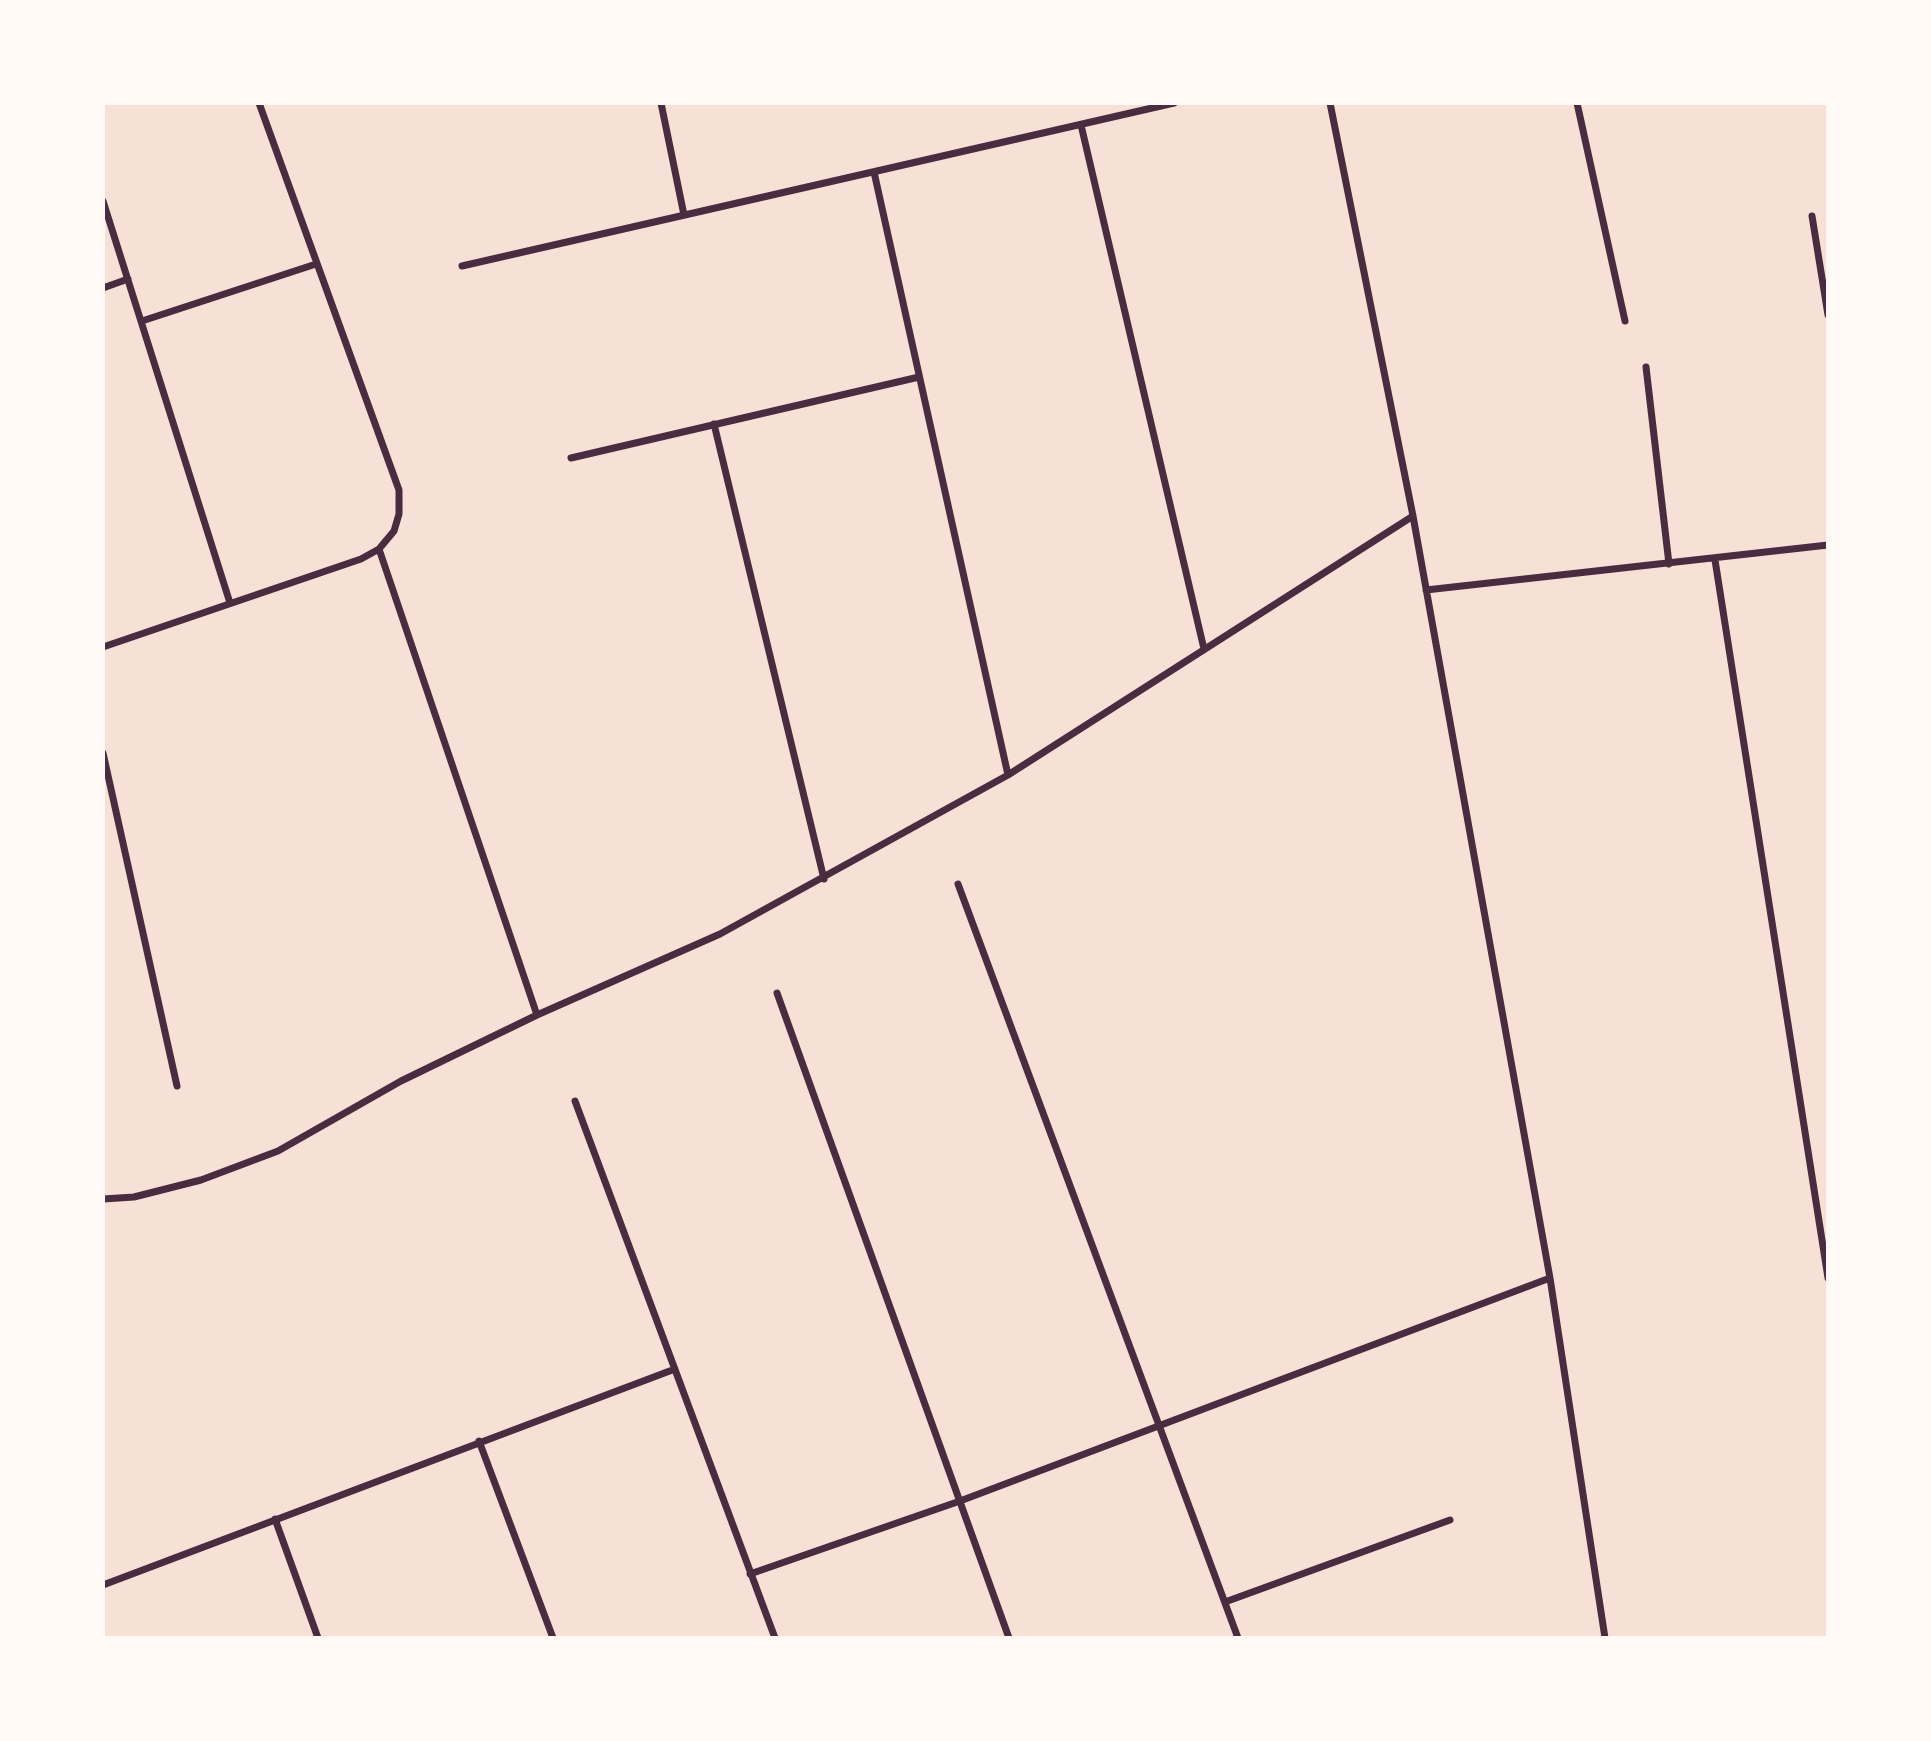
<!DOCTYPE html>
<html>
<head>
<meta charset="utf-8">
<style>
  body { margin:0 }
  #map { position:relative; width:1931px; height:1741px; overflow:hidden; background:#f7e1d7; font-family:Helvetica,sans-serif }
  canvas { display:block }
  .frame { position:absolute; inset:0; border:105px solid #fffaf5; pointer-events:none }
</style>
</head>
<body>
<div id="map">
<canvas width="1931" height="1741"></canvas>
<div class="frame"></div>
</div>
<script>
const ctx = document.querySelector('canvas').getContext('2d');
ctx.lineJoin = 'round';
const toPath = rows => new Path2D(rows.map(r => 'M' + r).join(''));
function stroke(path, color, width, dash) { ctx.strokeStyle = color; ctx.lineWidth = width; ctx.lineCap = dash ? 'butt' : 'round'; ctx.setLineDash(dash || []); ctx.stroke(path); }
stroke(toPath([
  [661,103,684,215],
  [1330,103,1413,516,1550,1278,1605,1638],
  [1577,103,1625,321],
  [1081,125,1204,649],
  [874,172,1008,775],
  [103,201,230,603],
  [1812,216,1828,315],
  [462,266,1174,103],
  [103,288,128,279],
  [142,321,316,264],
  [1646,367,1669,564],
  [714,424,824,879],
  [571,458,919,377],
  [379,549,537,1015],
  [1715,560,1828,1278],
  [1426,590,1828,545],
  [103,647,361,559,379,549,394,531,399,514,399,490,259,103],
  [103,753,177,1086],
  [958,884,1238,1638],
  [777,993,1009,1638],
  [575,1101,775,1638],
  [103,1199,134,1197,201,1180,278,1151,401,1081,537,1015,720,934,1008,775,1413,516],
  [479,1441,553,1638],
  [275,1519,318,1638],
  [750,1574,960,1501,1550,1278],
  [103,1585,675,1369],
  [1225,1602,1450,1520]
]), '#4a2c40', 7);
</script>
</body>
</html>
